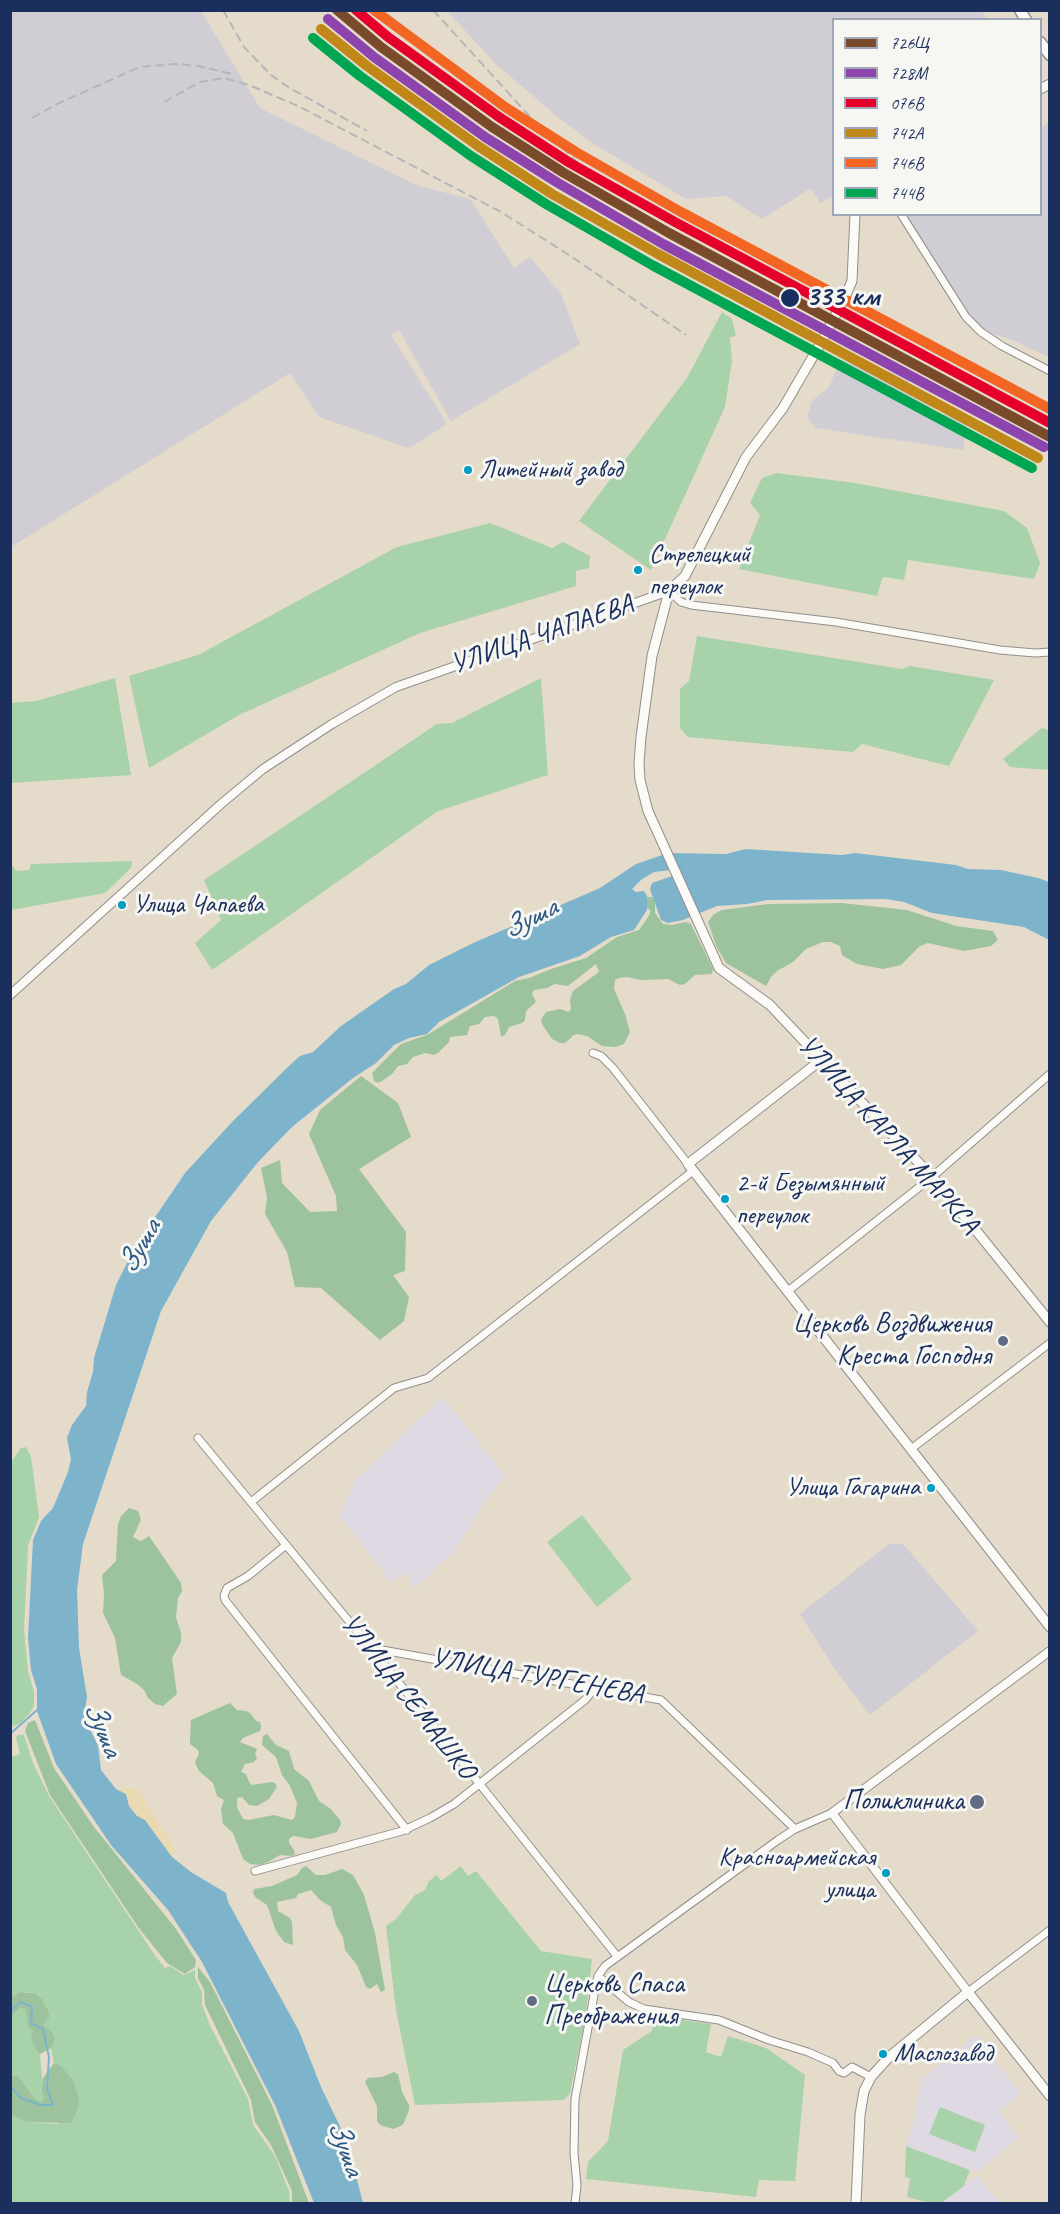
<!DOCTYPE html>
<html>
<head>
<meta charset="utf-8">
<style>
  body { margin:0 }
  #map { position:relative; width:1060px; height:2214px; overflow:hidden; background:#e5dbca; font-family:Caveat,sans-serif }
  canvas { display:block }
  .frame { position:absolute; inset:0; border:12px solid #1b2f5e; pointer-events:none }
  .legend { position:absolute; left:832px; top:18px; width:210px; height:198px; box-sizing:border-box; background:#f6f6f2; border:2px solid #9ea6b7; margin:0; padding:8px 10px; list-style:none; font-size:18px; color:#1b2f5e }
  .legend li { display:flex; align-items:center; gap:12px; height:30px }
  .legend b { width:30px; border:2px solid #9ea6b7 }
</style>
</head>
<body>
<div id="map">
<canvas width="1060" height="2214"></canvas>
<div class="frame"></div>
<ul class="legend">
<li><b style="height:8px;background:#7a4b2a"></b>726Щ</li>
<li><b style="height:8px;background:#8e44ad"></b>728М</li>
<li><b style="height:8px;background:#e4002b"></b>076В</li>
<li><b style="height:8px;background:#c08818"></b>742А</li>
<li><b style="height:8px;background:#f26522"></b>746В</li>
<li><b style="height:8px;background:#00a651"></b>744В</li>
</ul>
</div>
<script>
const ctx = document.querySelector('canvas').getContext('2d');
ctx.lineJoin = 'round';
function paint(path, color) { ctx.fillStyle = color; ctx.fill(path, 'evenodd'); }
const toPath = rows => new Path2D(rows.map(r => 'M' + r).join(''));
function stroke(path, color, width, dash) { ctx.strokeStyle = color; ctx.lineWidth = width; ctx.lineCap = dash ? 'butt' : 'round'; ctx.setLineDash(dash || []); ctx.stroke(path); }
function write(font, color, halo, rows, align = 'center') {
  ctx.font = font + ' Caveat,sans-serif'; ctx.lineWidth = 6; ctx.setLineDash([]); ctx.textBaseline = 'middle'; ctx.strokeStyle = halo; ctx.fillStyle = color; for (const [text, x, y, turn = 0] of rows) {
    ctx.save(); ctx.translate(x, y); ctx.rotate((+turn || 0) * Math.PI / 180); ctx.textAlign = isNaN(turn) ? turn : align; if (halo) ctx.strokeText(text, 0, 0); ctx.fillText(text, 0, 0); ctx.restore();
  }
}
paint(toPath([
  [443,1397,505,1476,488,1497,454,1552,414,1588,405,1573,391,1582,339,1515,356,1479],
  [976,2035,1021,2094,999,2111,1019,2138,976,2172,906,2146,915,2117,921,2080],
  [977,2175,999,2203,941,2203,964,2186]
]), '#ded9e3');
paint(toPath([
  [11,10,201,11,260,108,416,185,470,199,514,268,530,257,561,294,580,344,451,421,399,330,391,335,447,424,409,448,319,417,290,373,11,547],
  [981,10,987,19,834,20,833,196,820,203,811,188,762,219,726,196,686,199,594,144,559,118,496,64,447,11],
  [1049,122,1049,357,1014,341,979,329,906,215,1040,214,1041,128],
  [838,359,905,375,910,384,918,392,931,394,931,412,968,420,963,450,816,428,807,418,812,401,829,387,835,373],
  [889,1544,903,1544,978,1631,870,1715,834,1668,800,1614]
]), '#d0cdd4');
paint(toPath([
  [722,312,732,319,736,336,730,337,732,361,725,407,651,570,579,521,687,378],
  [776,473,855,483,1004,511,1027,528,1040,563,1034,579,908,560,904,580,883,577,877,596,739,569,760,515,750,503,762,478],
  [490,523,552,548,563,542,590,556,589,568,576,571,576,586,420,633,239,715,149,768,129,676,198,655,397,547],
  [697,636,902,669,910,666,994,680,949,766,862,744,853,752,688,737,680,728,680,689,689,681],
  [115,678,131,775,11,783,11,703,36,701],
  [541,678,548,775,438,811,212,970,195,943,221,920,204,880,437,724,452,723],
  [1042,728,1049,730,1049,770,1010,767,1003,759],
  [132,861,131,868,105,893,11,910,11,866,13,866,16,871,29,870,31,864],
  [26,1447,31,1457,39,1517,28,1546,24,1630,28,1671,34,1692,34,1704,32,1710,21,1723,11,1727,11,1462,21,1448],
  [582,1515,632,1579,597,1607,547,1542],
  [18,1735,24,1735,33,1763,49,1796,154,1954,165,1968,170,1966,184,1975,195,1970,195,1978,202,1992,202,2005,210,2025,248,2099,253,2125,275,2156,289,2191,290,2203,11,2203,11,2115,27,2122,58,2124,61,2066,54,2063,51,2048,55,2040,53,2033,42,2025,49,2012,42,1999,35,1993,28,1992,20,1992,11,1997,11,1757,20,1754,16,1738],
  [461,1866,468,1876,476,1871,541,1951,592,1959,585,2020,570,2093,564,2100,415,2105,396,2010,386,1926,396,1919,415,1895,425,1890,429,1881,437,1875,441,1881],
  [20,2008,27,2009,27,2017,33,2031,36,2050,40,2054,44,2098,41,2102,36,2100,17,2075,11,2076,11,2017],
  [654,2016,711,2024,706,2052,721,2057,728,2036,766,2048,805,2075,795,2181,759,2180,756,2197,586,2179,588,2162,608,2141,623,2050,652,2031],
  [940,2107,985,2125,975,2152,929,2134],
  [906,2146,970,2170,964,2186,941,2203,930,2203,907,2197,910,2178,905,2177]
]), '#a7d2aa');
paint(toPath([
  [647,897,652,897,655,900,655,913,663,924,672,925,686,922,691,924,713,969,712,974,695,975,685,984,680,985,668,979,641,980,627,977,619,978,615,980,614,989,625,1014,630,1032,624,1044,615,1047,602,1046,587,1036,578,1034,574,1035,565,1043,560,1043,552,1039,542,1024,541,1020,546,1012,560,1009,569,1012,571,1009,570,1000,573,991,599,972,596,964,568,986,555,984,547,988,534,990,532,994,536,1002,526,1011,525,1020,522,1023,509,1027,505,1035,501,1037,498,1019,494,1016,485,1017,479,1024,470,1026,467,1035,450,1037,449,1042,438,1053,434,1055,425,1053,413,1057,407,1064,398,1066,393,1073,382,1081,378,1083,374,1081,372,1073,401,1044,427,1035,515,981,529,978,551,969,586,958,617,937,639,930,650,914,650,910,646,907,644,899],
  [842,903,907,910,956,926,993,931,998,940,991,946,964,951,928,943,920,946,901,965,883,969,857,964,842,955,840,946,831,942,823,942,806,949,793,962,777,971,771,977,766,986,726,963,717,948,708,922,714,914,722,910,768,904],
  [361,1076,398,1103,411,1137,359,1169,406,1232,405,1271,393,1275,409,1297,404,1321,380,1340,321,1288,295,1287,287,1252,265,1214,267,1197,261,1168,280,1160,282,1183,310,1212,337,1211,336,1196,309,1134,320,1110],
  [129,1508,138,1511,141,1520,133,1537,141,1541,149,1536,181,1583,182,1591,178,1598,176,1617,181,1633,181,1642,172,1658,177,1694,163,1706,155,1704,148,1698,144,1690,137,1684,121,1675,115,1638,103,1613,104,1594,102,1575,116,1561,118,1524,121,1516],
  [230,1703,237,1710,246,1711,250,1713,256,1721,260,1722,261,1726,260,1731,243,1738,240,1742,257,1749,255,1754,257,1758,254,1762,245,1764,241,1772,246,1774,249,1782,252,1785,271,1782,275,1783,277,1787,269,1799,257,1806,249,1805,242,1797,237,1798,237,1807,243,1819,248,1820,274,1815,292,1820,295,1817,297,1803,290,1786,282,1775,276,1757,262,1745,263,1736,267,1734,276,1745,289,1751,294,1769,309,1781,319,1801,331,1809,340,1820,341,1824,337,1832,311,1839,293,1836,289,1839,289,1843,294,1850,295,1854,293,1856,280,1855,268,1862,259,1865,250,1864,243,1859,233,1833,223,1824,221,1809,224,1800,217,1796,213,1783,199,1771,195,1762,199,1754,198,1750,190,1744,190,1740,191,1720],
  [35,1720,54,1768,94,1827,176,1929,196,1960,195,1967,185,1974,167,1963,138,1927,50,1795,25,1731,28,1723],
  [306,1866,316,1875,325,1875,342,1869,353,1875,364,1895,375,1933,385,1990,381,1992,377,1984,370,1989,366,1987,357,1965,345,1950,343,1937,336,1925,331,1907,320,1900,311,1890,298,1894,296,1898,277,1902,278,1911,290,1918,292,1922,293,1945,284,1942,276,1931,267,1905,255,1897,253,1893,254,1889,272,1886,297,1875,302,1868],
  [198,1967,210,1982,272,2105,309,2203,292,2203,292,2191,271,2145,255,2122,251,2100,205,2005,204,1990,198,1978],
  [20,1992,35,1993,42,1999,49,2012,49,2018,43,2025,53,2033,55,2040,51,2048,40,2054,36,2050,31,2038,33,2031,28,2027,26,2009,20,2008,11,2017,11,1997],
  [54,2063,61,2066,73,2080,79,2099,78,2108,71,2123,27,2122,11,2115,11,2076,17,2075,36,2100,41,2102,44,2098,42,2090,43,2078],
  [394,2072,398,2074,402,2092,409,2105,409,2110,404,2123,401,2126,393,2129,380,2125,377,2121,377,2106,365,2082,368,2078,382,2077]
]), '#9cc39e');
paint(toPath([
  [137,1788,175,1849,172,1857,145,1820,137,1816,129,1806,126,1794,116,1789]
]), '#eadab2');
paint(toPath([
  [746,849,842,855,855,853,956,865,968,869,1001,870,1038,878,1049,882,1049,940,1024,927,932,913,904,902,885,899,767,900,747,904,717,906,683,920,668,923,661,920,650,889,652,883,681,873,680,869,654,872,641,880,632,889,636,892,644,891,647,896,647,910,634,930,611,937,580,956,519,977,439,1022,427,1034,409,1038,394,1045,376,1063,353,1078,292,1127,258,1162,211,1221,161,1311,83,1544,77,1590,79,1648,87,1697,84,1716,98,1746,101,1770,116,1789,126,1794,129,1806,137,1816,145,1820,172,1857,191,1872,226,1893,228,1902,299,2031,321,2087,347,2141,363,2203,314,2203,275,2105,202,1962,168,1910,111,1845,56,1764,37,1711,37,1689,31,1670,28,1638,33,1540,41,1521,53,1508,68,1472,71,1459,67,1438,72,1425,86,1406,87,1392,93,1372,94,1358,116,1285,135,1247,185,1173,233,1121,292,1063,300,1056,313,1052,341,1026,394,989,406,984,429,965,471,944,600,888,636,864,668,853,726,854]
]), '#7db4cb');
stroke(toPath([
  [10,1734,37,1710],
  [10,2011,21,2002,32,2007,31,2023,43,2029,49,2057,47,2088,53,2105,41,2105,21,2098,10,2086]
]), '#7db4cb', 2);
const minor = toPath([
  [901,214,966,317,981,332,1002,346,1050,371],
  [669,591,681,602,691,605,836,622,1000,650,1035,653,1050,652],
  [593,1053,601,1056,613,1068,688,1164],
  [788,1291,932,1177,1050,1074],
  [198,1438,371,1648,617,1956],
  [911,1449,1050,1343],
  [251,1502,394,1388,428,1378,693,1171],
  [286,1545,248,1576,227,1588,224,1596,225,1600,407,1830],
  [371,1648,661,1700,795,1829],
  [255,1871,402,1831,430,1818,454,1804,478,1785,585,1700,595,1688],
  [598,1976,629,2002,644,2009,719,2020,769,2040,808,2052,833,2063,839,2071,844,2073,852,2067,871,2077],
  [968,1992,1050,1930],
  [575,2204,577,2185,574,2153,575,2099,594,1995,598,1976,605,1966,778,1840,795,1829,832,1813]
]);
const tertiary = toPath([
  [10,995,221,804,263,769,332,724,396,687,669,591],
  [968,1992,832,1813,1050,1651]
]);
const secondary = toPath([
  [1040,89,1050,84],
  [845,297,852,281,855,214],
  [822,341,783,408,746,457,685,576,669,591,652,656,641,737,639,763,640,780,648,811,719,968,770,1005,936,1181,1050,1322],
  [821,1060,688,1164,1050,1627],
  [856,2204,860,2115,864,2091,871,2077,889,2057,968,1992,1050,2096]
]);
const primary = toPath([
  [1020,10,1026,20],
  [1040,42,1050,55]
]);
stroke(minor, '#908f8e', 9);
stroke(tertiary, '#908f8e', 10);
stroke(secondary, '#908f8e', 11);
stroke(primary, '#908f8e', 13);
stroke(minor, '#fbfaf7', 7);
stroke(tertiary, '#fbfaf7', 8);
stroke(secondary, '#fbfaf7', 9);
stroke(primary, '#fbfaf7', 10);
stroke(toPath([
  [223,10,244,47,271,75,288,87,367,131],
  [433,10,533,120,577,162,596,177,661,218,1050,425],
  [164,102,200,82,224,78,249,85,298,106,501,212,569,255,686,335],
  [32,118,59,103,140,67,176,64,198,66,232,74]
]), '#b5b6b9', 2, [9, 4.5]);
const secondaryBridge = toPath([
  [822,341,845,297]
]);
stroke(secondaryBridge, '#908f8e', 11, []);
stroke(secondaryBridge, '#fbfaf7', 9);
stroke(toPath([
  [337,10,381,47,492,127,564,173,669,233,1050,437]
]), '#7a4b2a', 10);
stroke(toPath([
  [328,19,374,57,485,137,558,183,663,244,1044,447]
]), '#8e44ad', 10);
stroke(toPath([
  [356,10,388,37,499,117,570,163,675,222,1050,423]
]), '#e4002b', 10);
stroke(toPath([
  [321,29,367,66,478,146,552,194,658,254,1038,458]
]), '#c08818', 10);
stroke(toPath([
  [374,10,505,107,576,152,681,212,1050,409]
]), '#f26522', 10);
stroke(toPath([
  [313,38,360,76,471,156,546,204,652,265,1032,468]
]), '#00a651', 10);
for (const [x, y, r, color] of [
  [790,298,10,"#1b2f5e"],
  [468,470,5,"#039dc3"],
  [638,570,5,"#039dc3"],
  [122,905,5,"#039dc3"],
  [725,1199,5,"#039dc3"],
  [1003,1341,6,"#626b84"],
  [931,1488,5,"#039dc3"],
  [977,1802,8,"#626b84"],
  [886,1873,5,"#039dc3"],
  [532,2001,6,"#626b84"],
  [883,2054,5,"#039dc3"]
]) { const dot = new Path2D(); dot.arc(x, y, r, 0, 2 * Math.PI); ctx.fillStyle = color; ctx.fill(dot); stroke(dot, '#f6f6f2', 2); }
write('26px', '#1b2f5e', '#f6f6f2', [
  ["Литейный завод",479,470],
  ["Стрелецкий",649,555],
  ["переулок",649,587],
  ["Улица Чапаева",133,905],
  ["2-й Безымянный",736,1184],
  ["переулок",736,1216],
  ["Улица Гагарина",920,1488,"right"],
  ["Красноармейская",875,1858,"right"],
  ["улица",875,1890,"right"],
  ["Маслозавод",894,2054]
], 'left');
write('bold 28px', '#1b2f5e', '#f6f6f2', [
  ["333 км",806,298]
], 'left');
write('28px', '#1b2f5e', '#f6f6f2', [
  ["УЛИЦА ЧАПАЕВА",542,635,-19],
  ["УЛИЦА КАРЛА МАРКСА",888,1135,48],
  ["УЛИЦА ТУРГЕНЕВА",537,1677,10],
  ["УЛИЦА СЕМАШКО",408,1697,52]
]);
write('28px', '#1b2f5e', '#f6f6f2', [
  ["Церковь Воздвижения",991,1325],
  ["Креста Господня",991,1357],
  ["Поликлиника",964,1802],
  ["Церковь Спаса",544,1985,"left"],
  ["Преображения",544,2017,"left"]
], 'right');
write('italic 30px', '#2e5884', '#f6f6f2', [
  ["Зуша",530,919,-27],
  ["Зуша",140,1247,-60],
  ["Зуша",102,1729,67],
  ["Зуша",345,2148,70]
]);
</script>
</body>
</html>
